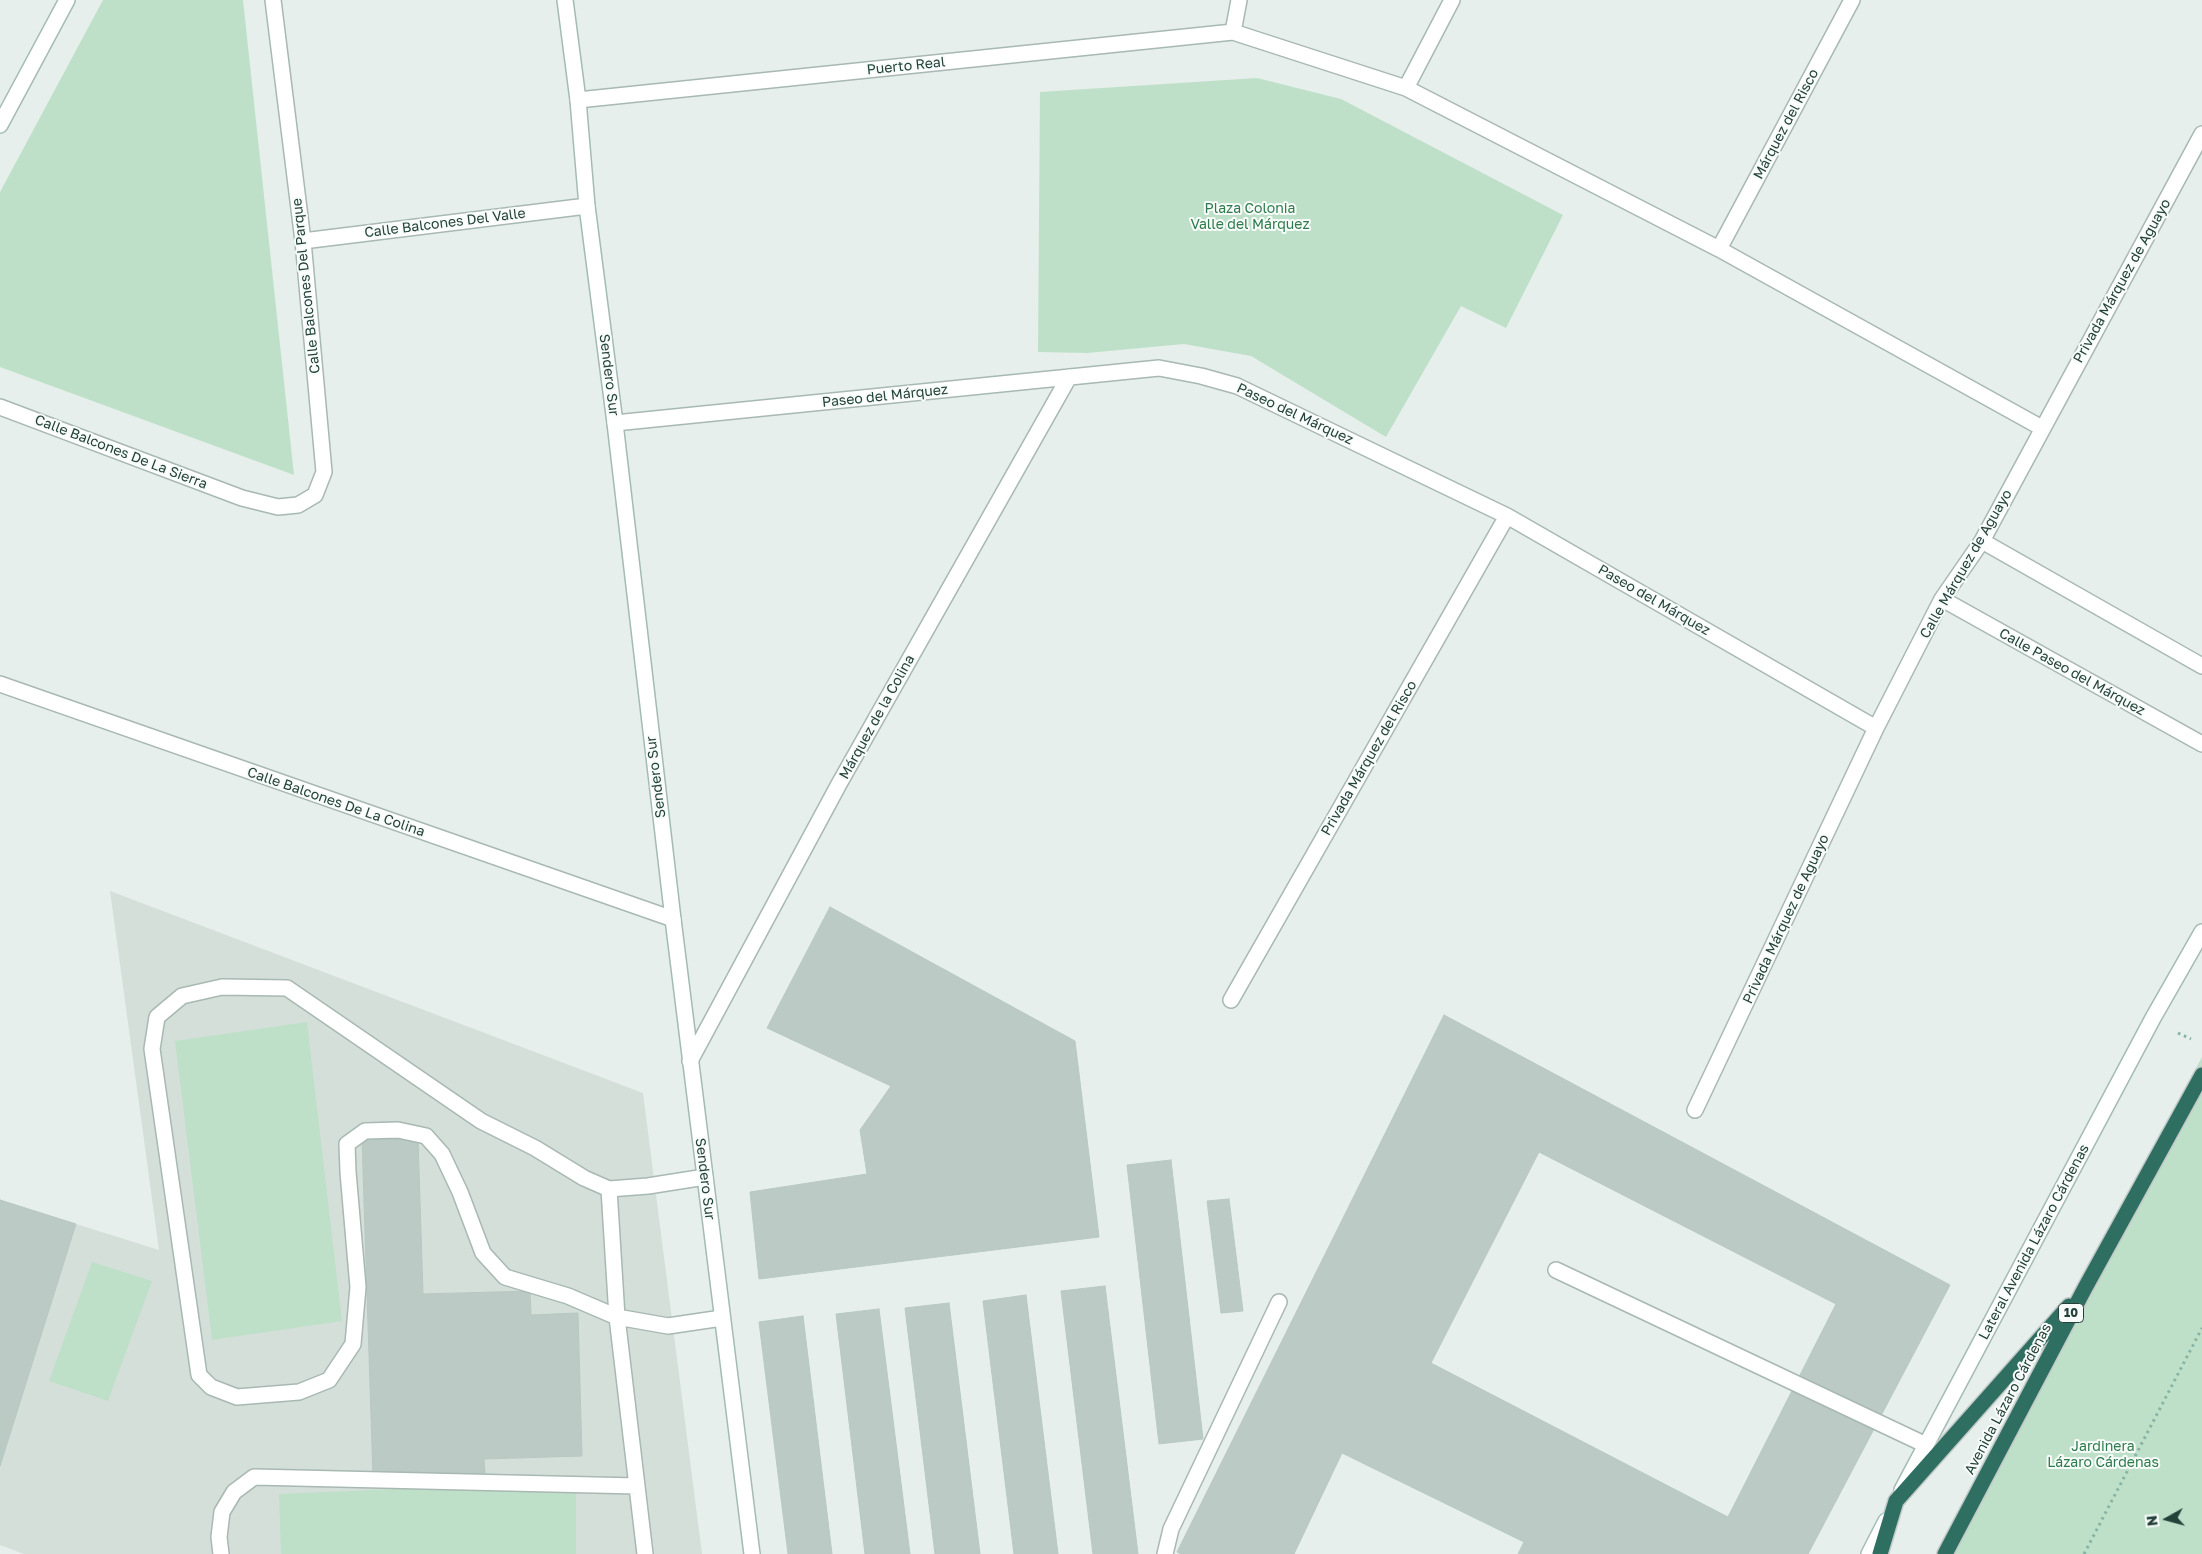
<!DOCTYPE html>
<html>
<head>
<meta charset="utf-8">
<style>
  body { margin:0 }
  #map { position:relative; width:2202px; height:1554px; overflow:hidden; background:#e6efeb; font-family:"Golos Text",sans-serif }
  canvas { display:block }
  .north { position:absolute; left:2142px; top:1494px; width:50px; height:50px; -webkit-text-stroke:4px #f7fbf9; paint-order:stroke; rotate:263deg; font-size:14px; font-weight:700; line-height:20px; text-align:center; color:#24423a }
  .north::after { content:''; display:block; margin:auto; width:18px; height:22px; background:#24423a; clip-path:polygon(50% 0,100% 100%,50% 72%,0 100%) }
</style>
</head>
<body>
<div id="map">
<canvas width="2202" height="1554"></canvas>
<div class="north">N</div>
</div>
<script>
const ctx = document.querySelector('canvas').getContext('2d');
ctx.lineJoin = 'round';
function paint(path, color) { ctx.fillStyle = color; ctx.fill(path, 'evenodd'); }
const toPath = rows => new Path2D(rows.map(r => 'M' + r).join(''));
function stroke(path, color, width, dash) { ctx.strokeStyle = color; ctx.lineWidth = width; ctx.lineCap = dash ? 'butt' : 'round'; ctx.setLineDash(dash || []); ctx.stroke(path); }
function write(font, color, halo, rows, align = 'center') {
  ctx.font = font + ' "Golos Text",sans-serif'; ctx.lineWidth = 4; ctx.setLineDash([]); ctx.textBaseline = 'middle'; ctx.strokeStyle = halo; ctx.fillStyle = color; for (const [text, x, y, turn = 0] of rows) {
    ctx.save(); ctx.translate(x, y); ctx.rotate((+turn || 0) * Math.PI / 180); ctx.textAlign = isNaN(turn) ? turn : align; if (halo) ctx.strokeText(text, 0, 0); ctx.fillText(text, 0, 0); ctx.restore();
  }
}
paint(toPath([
  [110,891,643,1093,702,1554,24,1554,0,1545,0,1200,159,1250]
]), '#d4dfda');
paint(toPath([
  [103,0,243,0,294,475,0,367,0,192],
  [1257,78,1341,99,1563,215,1506,328,1461,306,1386,437,1251,356,1184,344,1087,353,1038,352,1040,92],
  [307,1022,342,1321,212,1340,175,1041],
  [2202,1057,2202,1554,1943,1554,2057,1326],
  [92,1262,152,1281,108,1401,49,1381],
  [576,1481,576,1554,281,1554,279,1494]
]), '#bfe0c8');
const building = toPath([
  [830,907,1075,1041,1099,1237,759,1279,750,1192,867,1174,860,1130,891,1086,767,1028,830,907],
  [1444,1015,1950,1285,1808,1554,1518,1554,1524,1542,1342,1453,1294,1554,1181,1554,1177,1552,1444,1015],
  [1539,1152,1836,1304,1728,1517,1431,1363,1539,1152],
  [418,1139,423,1294,530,1291,531,1315,578,1313,582,1456,484,1459,485,1473,373,1477,362,1140,418,1139],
  [1171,1160,1203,1439,1159,1444,1127,1165,1171,1160],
  [1229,1199,1243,1311,1221,1313,1207,1201,1229,1199],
  [0,1200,76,1224,0,1466,0,1200],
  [1105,1286,1138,1554,1093,1554,1061,1291,1105,1286],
  [1026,1295,1058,1554,1014,1554,983,1301,1026,1295],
  [949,1303,980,1554,935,1554,905,1308,949,1303],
  [879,1309,910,1554,865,1554,836,1314,879,1309],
  [803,1316,832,1554,788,1554,759,1322,803,1316]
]);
paint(building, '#bbcac4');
stroke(building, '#b8c9c2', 1);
const lane = toPath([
  [609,1189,648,1186,705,1177],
  [1556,1270,1926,1445],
  [221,1554,219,1537,222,1512,234,1492,254,1477,637,1486],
  [645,1554,617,1317,568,1296,505,1277,483,1253,460,1192,442,1154,426,1136,398,1130,365,1131,347,1144,348,1172,358,1287,353,1344,329,1380,299,1392,237,1397,211,1387,199,1375,152,1049,157,1017,182,996,222,987,287,988,481,1121,535,1148,584,1178,609,1189,617,1317,668,1326,722,1318],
  [1165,1554,1171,1529,1279,1302]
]);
const street = toPath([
  [1233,32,1239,0],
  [1406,88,1452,0],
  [578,100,1233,32,1406,88,1719,249,2042,428],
  [303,241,587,206],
  [1719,249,1852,0],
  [0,407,242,498,278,507,298,505,315,495,324,472,303,241,273,0],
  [615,423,1159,368,1201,376,1237,386,1507,516,1876,728],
  [1982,541,2202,666],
  [1942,599,2202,744],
  [0,684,673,919],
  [1231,1000,1507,516],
  [690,1061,839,784,1069,377],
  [1695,1110,1876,728,1942,599,1982,541,2202,134]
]);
const secondary = toPath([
  [565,0,578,100,587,206,615,423,673,919,752,1554],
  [0,125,67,0],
  [1902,1490,2153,1018,2202,932],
  [1869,1554,1886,1521]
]);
const highway = toPath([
  [1880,1554,1896,1501,2069,1306],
  [1945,1554,2085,1288,2202,1075]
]);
stroke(lane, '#a8b8b2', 18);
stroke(street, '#a8b8b2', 18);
stroke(secondary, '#a4bbb3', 18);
stroke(highway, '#c2cac8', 18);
stroke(toPath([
  [2178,1033,2191,1039],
  [2084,1554,2202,1328]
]), '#86b3a5', 3, [2.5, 4]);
stroke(lane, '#fff', 15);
stroke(street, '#fff', 15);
stroke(secondary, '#fff', 15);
stroke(highway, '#2f6f62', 15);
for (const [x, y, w] of [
  [2071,1313,25]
]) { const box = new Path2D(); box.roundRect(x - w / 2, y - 9.5, w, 19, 4); ctx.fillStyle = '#f7fbf9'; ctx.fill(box); stroke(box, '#24423a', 1); }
write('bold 12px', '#24423a', null, [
  ["10",2071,1313]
]);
write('14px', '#24423a', '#f7fbf9', [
  ["Puerto Real",906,66,-6],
  ["Márquez del Risco",1786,124,-62],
  ["Calle Balcones Del Valle",445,223,-7],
  ["Privada Márquez de Aguayo",2122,281,-61],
  ["Calle Balcones Del Parque",306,286,-96],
  ["Sendero Sur",609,375,83],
  ["Paseo del Márquez",885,396,-6],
  ["Paseo del Márquez",1295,414,25],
  ["Calle Balcones De La Sierra",121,452,21],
  ["Calle Márquez de Aguayo",1966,564,-60],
  ["Paseo del Márquez",1654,600,30],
  ["Calle Paseo del Márquez",2072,672,29],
  ["Márquez de la Colina",877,717,-61],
  ["Privada Márquez del Risco",1369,758,-60],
  ["Sendero Sur",656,777,-97],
  ["Calle Balcones De La Colina",336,802,19],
  ["Privada Márquez de Aguayo",1786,919,-65],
  ["Sendero Sur",705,1179,83],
  ["Lateral Avenida Lázaro Cárdenas",2034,1242,-62],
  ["Avenida Lázaro Cárdenas",2008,1399,-62]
]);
write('14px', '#2d7a4b', '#f7fbf9', [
  ["Plaza Colonia",1250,209],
  ["Valle del Márquez",1250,225],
  ["Jardinera",2103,1447],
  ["Lázaro Cárdenas",2103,1463]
]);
</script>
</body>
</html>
